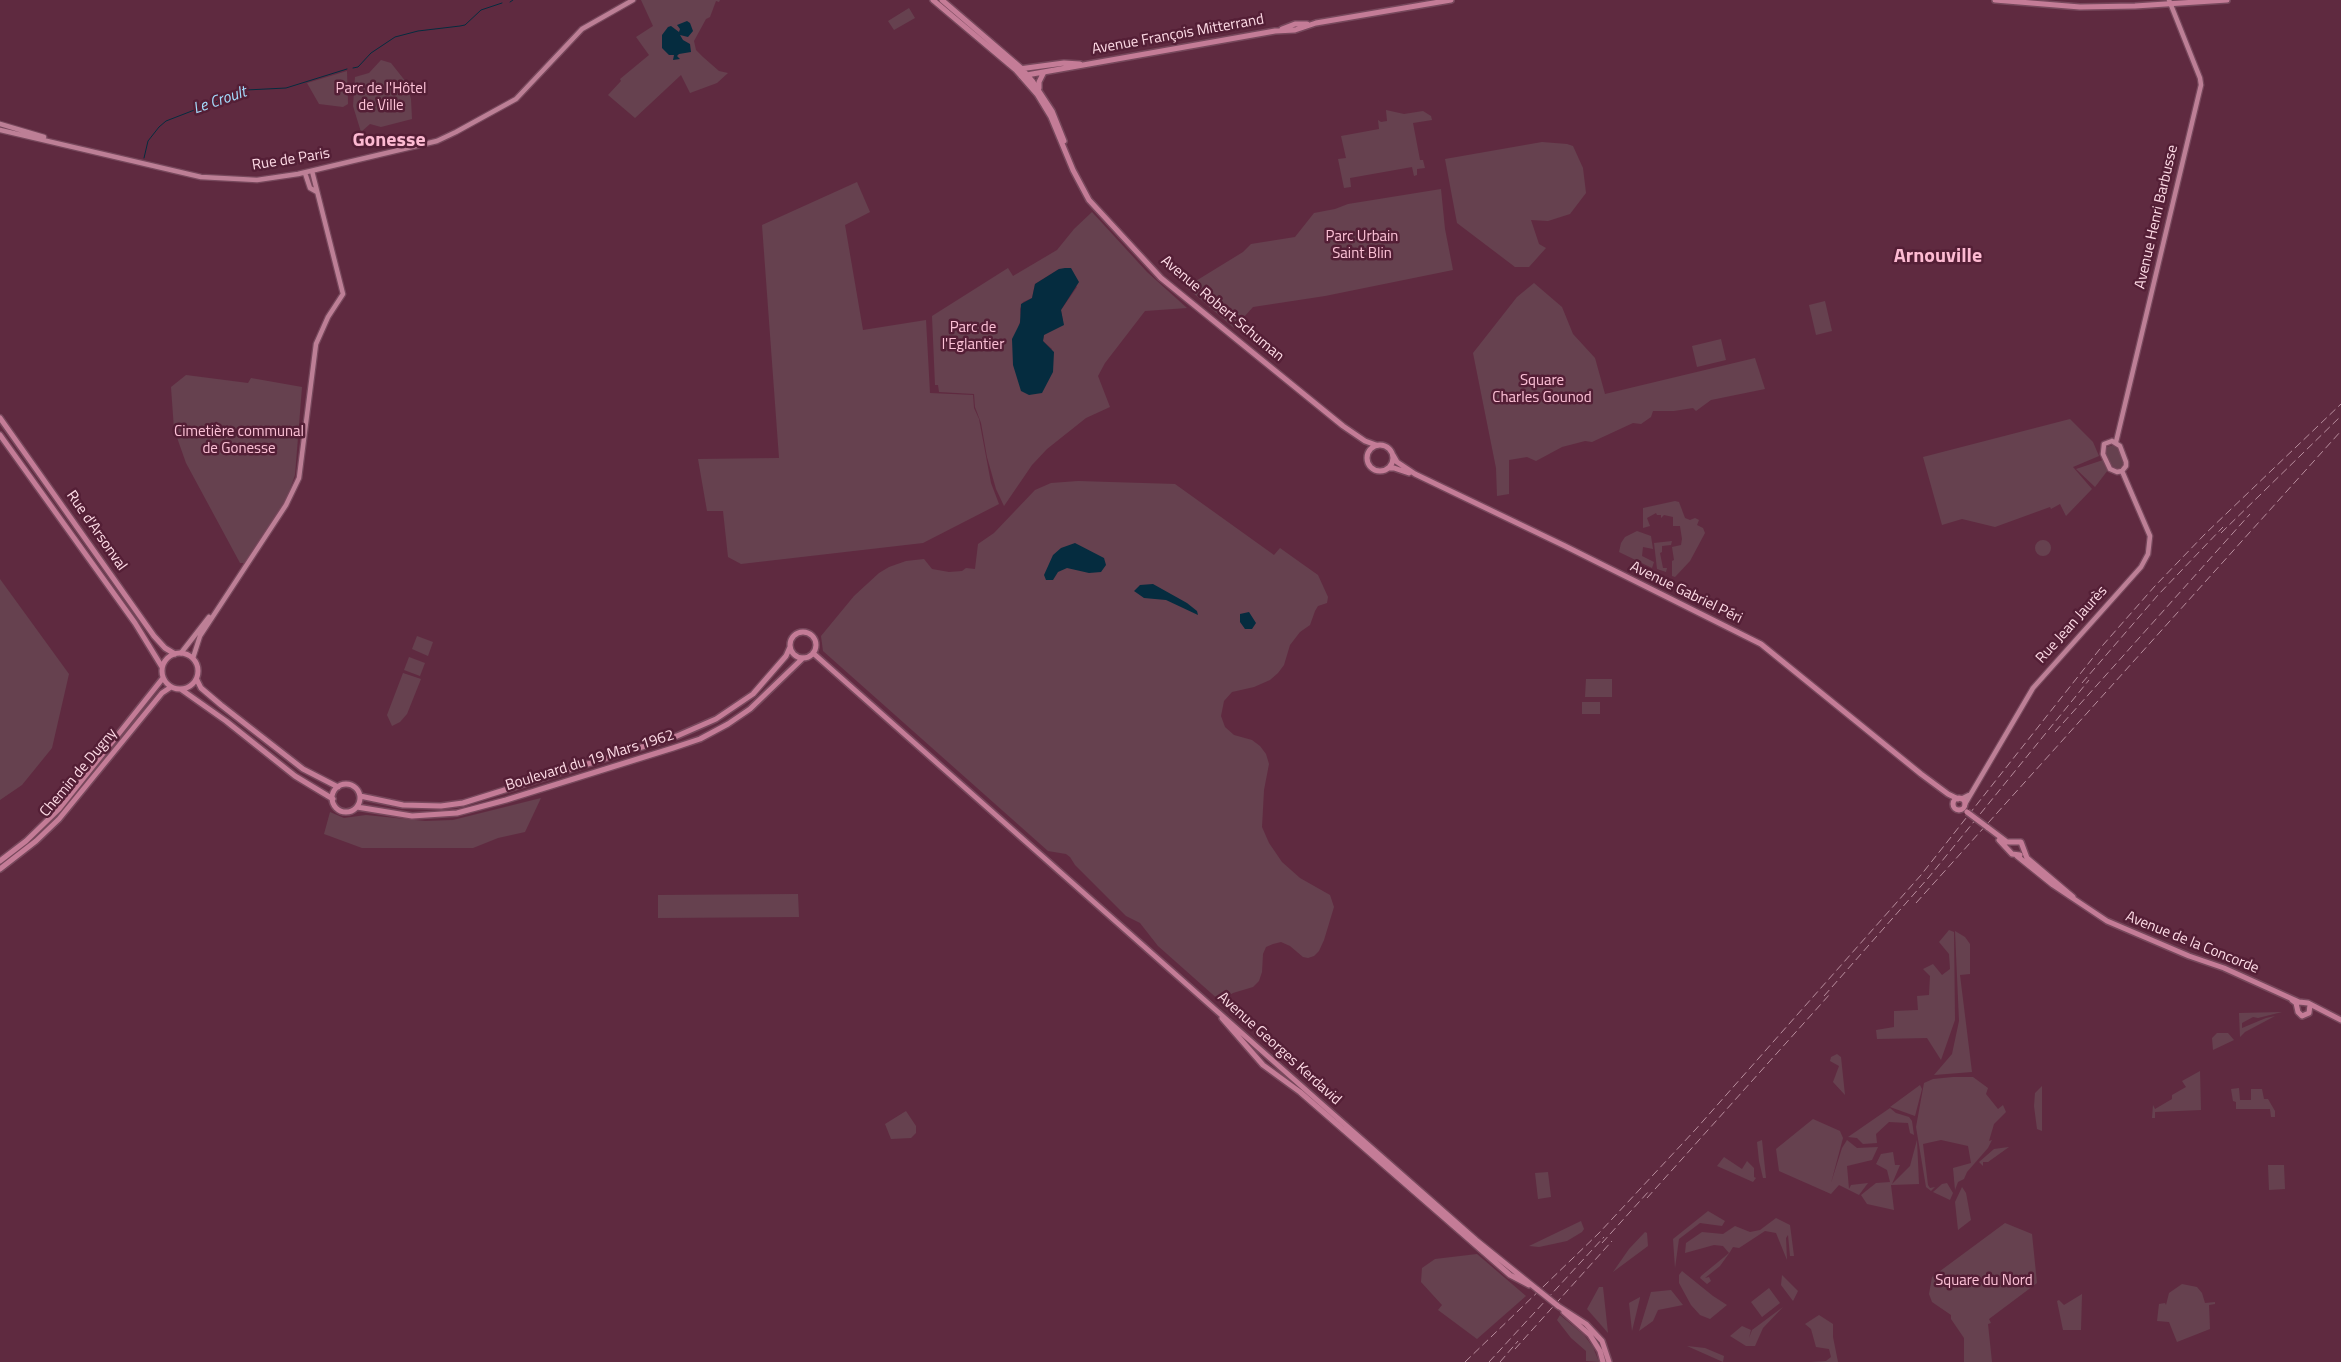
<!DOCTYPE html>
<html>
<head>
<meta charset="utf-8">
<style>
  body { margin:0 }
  canvas { display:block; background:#5f2a40 }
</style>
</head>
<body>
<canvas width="2341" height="1362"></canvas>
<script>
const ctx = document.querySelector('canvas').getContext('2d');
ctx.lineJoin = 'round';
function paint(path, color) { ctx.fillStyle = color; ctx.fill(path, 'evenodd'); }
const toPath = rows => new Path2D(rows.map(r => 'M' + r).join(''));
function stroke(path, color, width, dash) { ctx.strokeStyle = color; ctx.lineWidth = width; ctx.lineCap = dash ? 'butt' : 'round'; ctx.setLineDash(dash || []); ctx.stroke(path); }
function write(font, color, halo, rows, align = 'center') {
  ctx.font = font + ' "Titillium Web",sans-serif'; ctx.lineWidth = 5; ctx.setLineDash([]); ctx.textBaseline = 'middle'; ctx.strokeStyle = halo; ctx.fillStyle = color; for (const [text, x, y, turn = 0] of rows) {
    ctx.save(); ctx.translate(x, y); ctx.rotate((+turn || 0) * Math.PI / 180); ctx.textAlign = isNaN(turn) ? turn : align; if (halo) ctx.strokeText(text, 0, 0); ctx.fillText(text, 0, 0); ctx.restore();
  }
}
paint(toPath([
  [641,0,720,0,719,2,716,1,710,17,706,19,694,41,696,50,703,57,719,71,728,73,717,83,690,93,681,75,635,118,608,95,621,81,620,79,649,55,636,37,653,26],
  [909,8,915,18,894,30,888,21],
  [381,60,391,63,406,82,411,99,412,119,381,127,370,124,361,132,353,106,355,77,369,73],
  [347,71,348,104,343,107,319,104,307,83],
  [1386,110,1404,114,1423,111,1431,116,1432,120,1413,123,1420,160,1423,160,1425,168,1417,169,1417,175,1414,176,1412,167,1350,178,1351,187,1344,188,1338,159,1346,158,1341,136,1379,129,1378,120,1381,122,1387,121],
  [1542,142,1567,144,1573,146,1583,168,1586,193,1570,214,1548,221,1531,220,1539,244,1546,248,1529,267,1515,267,1457,223,1445,159],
  [857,182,870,212,845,225,863,330,926,320,930,393,973,395,974,408,979,419,991,483,999,504,923,543,741,564,728,557,723,511,707,511,698,459,779,458,762,225],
  [1441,189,1445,229,1453,270,1325,296,1253,307,1234,328,1186,287,1243,252,1251,244,1295,237,1314,213,1335,209,1348,204],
  [1092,212,1147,272,1187,308,1145,311,1105,363,1098,376,1110,407,1086,418,1047,449,1032,465,1004,506,996,489,987,457,981,423,975,407,974,394,939,392,938,385,935,385,932,316,1008,268,1013,276,1057,250,1074,229],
  [1059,269,1077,287,1061,310,1063,321,1044,335,1043,341,1052,349,1022,391,1019,379,1018,328,1021,318,1020,309,1023,302,1032,298,1035,284],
  [1534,283,1562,307,1573,334,1595,358,1605,394,1755,358,1765,389,1711,400,1696,411,1693,408,1674,411,1653,411,1651,417,1641,424,1633,423,1592,442,1585,441,1562,447,1536,461,1527,457,1509,460,1509,494,1497,496,1496,468,1473,353,1517,297],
  [1825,301,1832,331,1816,335,1809,305],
  [1721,339,1726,360,1697,367,1692,346],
  [186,375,248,383,251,378,302,387,295,475,287,498,244,563,240,563,186,463,174,429,171,387],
  [2070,419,2093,442,2099,456,2073,467,2092,489,2066,516,2060,504,2051,509,2050,507,1995,527,1962,519,1942,525,1923,457],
  [2113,445,2119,447,2124,461,2122,467,2118,469,2111,467,2105,454,2107,447],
  [2103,460,2108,470,2095,487,2076,469],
  [1078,481,1175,484,1274,555,1280,548,1301,563,1318,575,1328,597,1327,603,1318,606,1315,611,1310,625,1300,632,1290,645,1284,665,1278,673,1270,680,1254,687,1232,692,1224,701,1221,716,1225,727,1234,735,1252,740,1260,746,1266,754,1269,764,1264,790,1262,827,1269,843,1282,862,1300,878,1330,895,1334,907,1324,940,1319,951,1314,956,1308,958,1303,957,1290,946,1281,942,1273,944,1266,947,1263,954,1262,972,1259,981,1253,987,1233,993,1220,1001,1158,946,1140,923,1126,916,1075,865,1070,857,1066,854,1048,851,823,651,821,636,854,596,879,573,889,567,906,561,924,559,932,569,949,572,962,571,966,568,975,569,978,544,994,533,1035,490,1051,483],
  [1675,501,1679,502,1685,518,1690,520,1695,518,1699,520,1697,525,1703,528,1705,533,1690,561,1675,577,1672,576,1672,561,1674,560,1672,547,1681,545,1682,539,1680,526,1673,526,1673,517,1664,515,1661,518,1661,515,1657,515,1656,513,1647,518,1650,526,1643,528,1643,508],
  [1637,531,1651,536,1653,549,1643,547,1642,556,1654,562,1652,568,1619,552,1621,543,1625,537],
  '2035 548a8 8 0 1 1 16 0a8 8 0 1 1-16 0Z',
  [1672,541,1671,545,1662,546,1662,552,1660,553,1663,568,1667,568,1666,572,1657,569,1654,543],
  [0,579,69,674,52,748,22,785,0,800],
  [417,636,433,642,428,656,412,649],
  [409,657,425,663,420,676,404,670],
  [403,673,421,679,407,714,400,722,392,726,387,715],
  [1586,679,1612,679,1612,697,1585,697],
  [1582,702,1600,702,1600,714,1582,714],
  [541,798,525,832,498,838,473,848,362,848,324,834,330,812,344,818,366,815,425,821,453,820],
  [798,894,799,917,658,918,658,895],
  [1949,930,1954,932,1955,1020,1941,1060,1927,1038,1877,1039,1876,1030,1894,1027,1894,1011,1918,1010,1917,996,1929,995,1930,976,1923,969,1933,964,1942,975,1950,969,1949,954,1939,942],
  [1955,931,1965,937,1970,944,1970,974,1960,975,1972,1072,1934,1075,1952,1054,1959,1021],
  [2282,1012,2258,1018,2253,1017,2242,1023,2242,1028,2266,1018,2275,1016,2245,1032,2240,1037,2239,1013],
  [2217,1033,2228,1033,2234,1040,2213,1050,2212,1038],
  [1837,1054,1841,1057,1845,1095,1833,1082,1839,1066,1830,1061,1831,1057],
  [2200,1071,2201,1110,2155,1112,2155,1118,2152,1118,2153,1105,2155,1109,2172,1099,2172,1095,2186,1087,2182,1081],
  [1953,1077,1973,1077,1988,1088,1986,1094,1998,1109,2003,1105,2006,1112,1994,1124,1989,1141,1992,1140,1988,1148,1967,1172,1964,1179,1958,1182,1955,1190,1953,1168,1971,1163,1968,1146,1941,1140,1923,1144,1928,1185,1930,1188,1935,1187,1931,1191,1926,1187,1916,1127,1924,1083,1933,1079],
  [1920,1085,1922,1089,1915,1116,1890,1107],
  [2042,1086,2042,1131,2037,1129,2034,1106,2035,1093],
  [2239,1088,2240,1100,2251,1100,2251,1089,2262,1089,2264,1099,2268,1099,2275,1111,2275,1117,2271,1117,2270,1109,2236,1109,2236,1102,2233,1101,2231,1089],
  [1890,1108,1896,1113,1909,1117,1912,1121,1914,1135,1910,1133,1908,1123,1889,1122,1876,1134,1877,1143,1863,1144,1857,1138,1848,1137],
  [906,1111,916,1126,916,1133,911,1138,891,1139,885,1124],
  [1813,1119,1840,1131,1843,1138,1831,1183,1842,1148,1847,1140,1857,1148,1878,1147,1872,1160,1847,1166,1849,1189,1851,1185,1868,1183,1859,1195,1839,1185,1831,1194,1779,1171,1776,1149],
  [1762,1140,1766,1178,1763,1178,1759,1161,1757,1142],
  [1917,1140,1919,1184,1891,1185,1894,1210,1867,1204,1861,1195,1876,1183,1890,1182,1887,1170,1876,1164,1881,1154,1893,1152,1895,1165,1900,1165,1892,1184,1910,1166],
  [2009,1147,1988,1162,1983,1162,1983,1166,1979,1162,1994,1149],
  [1724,1157,1742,1169,1747,1161,1754,1168,1754,1177,1756,1178,1753,1182,1717,1166],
  [2268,1165,2284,1165,2285,1189,2269,1190],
  [1548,1172,1551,1197,1538,1199,1535,1173],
  [1947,1183,1953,1193,1950,1200,1933,1192,1942,1184],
  [1962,1187,1966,1193,1971,1220,1958,1230,1955,1202],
  [1708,1211,1725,1221,1722,1226,1700,1223,1679,1239,1675,1268,1673,1239],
  [1776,1218,1790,1225,1794,1256,1790,1256,1788,1235,1786,1238,1787,1260,1776,1233,1765,1231,1739,1248,1733,1247,1730,1252,1720,1266,1705,1278,1709,1277,1711,1281,1707,1284,1700,1278,1701,1276,1729,1253,1723,1246,1714,1245,1685,1253,1686,1243,1702,1232,1723,1234,1735,1226,1750,1232,1760,1230],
  [1581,1221,1584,1229,1582,1232,1567,1241,1539,1247,1529,1246],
  [2005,1223,2032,1234,2037,1283,1989,1319,1991,1323,1988,1324,1992,1362,1964,1362,1964,1338,1951,1319,1951,1315,1932,1302,1929,1294,1932,1277],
  [1645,1232,1647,1233,1648,1246,1613,1272,1629,1249],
  [1477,1254,1526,1296,1477,1339,1438,1310,1442,1305,1421,1282,1422,1268,1435,1259],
  [1682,1271,1713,1296,1727,1305,1710,1319,1700,1315,1691,1305,1679,1283,1679,1275],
  [1782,1275,1798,1291,1793,1301,1781,1285],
  [2182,1284,2197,1287,2202,1293,2205,1303,2215,1302,2215,1304,2209,1305,2210,1329,2177,1342,2169,1322,2157,1321,2159,1304,2165,1303,2166,1305,2169,1293],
  [1599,1287,1603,1287,1608,1333,1587,1309],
  [1769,1288,1780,1303,1762,1317,1751,1302],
  [1671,1290,1683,1305,1658,1310,1653,1321,1639,1331,1651,1292],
  [2082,1294,2081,1330,2063,1330,2057,1301,2059,1300,2064,1305],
  [1640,1297,1640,1298,1632,1331,1629,1303],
  [1783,1307,1763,1328,1755,1346,1746,1346,1730,1336,1742,1326,1751,1330,1749,1338,1752,1330],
  [1560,1315,1584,1335,1593,1347,1599,1362,1586,1361,1586,1351,1571,1338,1557,1320],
  [1819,1315,1833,1324,1833,1337,1838,1362,1810,1362,1826,1361,1831,1357,1829,1349,1816,1347,1811,1329,1805,1324],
  [1687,1346,1705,1348,1724,1356,1723,1362]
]), '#66414f');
paint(toPath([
  [687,21,690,23,693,31,688,37,680,35,683,40,690,44,691,52,679,54,677,56,680,59,673,60,674,55,669,55,662,48,662,35,668,27,671,26,679,32,680,29,677,25],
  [1065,268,1071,268,1079,282,1061,310,1064,325,1044,335,1043,341,1054,352,1053,372,1042,393,1029,395,1021,391,1013,365,1012,339,1020,323,1021,304,1032,298,1035,284,1059,269],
  [1075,543,1104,558,1106,565,1101,572,1089,573,1067,568,1058,572,1053,580,1046,580,1044,575,1053,555,1061,548],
  [1153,584,1187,603,1197,611,1198,615,1166,600,1144,598,1134,591,1140,585],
  [1249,612,1256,623,1252,629,1245,629,1240,622,1240,614]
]), '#052c3f');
stroke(toPath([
  [510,2,513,0],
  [353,68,358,67,371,53,395,37,418,31,460,26,465,25,481,10,502,3],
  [144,158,148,141,159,127,166,121,246,90,286,88,347,69]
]), '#052c3f', 1);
const tertiary = toPath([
  [0,124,44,137],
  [0,130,201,177,257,180,298,174,437,141,456,132,516,99,582,29,633,0],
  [305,173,310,188,317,192],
  [2112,441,2120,446,2126,462,2126,466,2122,471,2117,472,2110,469,2103,454,2104,444,2112,441],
  [2116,442,2201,85,2200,78,2169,0],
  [181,653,209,617],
  [193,658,200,636,286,505,299,478,316,344,328,317,343,294,312,171],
  [1961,799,1969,795],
  [1965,804,2033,688,2141,567,2148,554,2150,536,2122,471]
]);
const secondary = toPath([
  [933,0,1016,70,1037,94,1051,117,1073,170,1089,200,1161,278,1343,426,1365,441,1376,445],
  [942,0,1021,68,1033,82,1052,111,1064,141],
  [1995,0,2080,7,2135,6,2227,0],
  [1282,29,1295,24,1307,24],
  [1019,69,1064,63,1080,64],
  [1021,76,1275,31,1295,30,1316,23,1451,0],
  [1039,88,1039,82,1044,72],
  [0,418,154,636,165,648,175,654],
  [0,435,135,623,162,667],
  '1367 458a13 13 0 1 1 26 0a13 13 0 1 1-26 0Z',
  [1393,455,1397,462,1415,474,1565,546,1761,644,1921,774,1948,794,1958,799],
  [1389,468,1394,468,1409,473],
  '790 645a13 13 0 1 1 26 0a13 13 0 1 1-26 0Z',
  '162 671a18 18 0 1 1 36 0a18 18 0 1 1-36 0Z',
  [813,653,1324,1106,1476,1240,1538,1290],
  [197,680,201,688,221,705,303,769,338,787],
  [182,690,226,721,295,776,333,799],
  '332 798a14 14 0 1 1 28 0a14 14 0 1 1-28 0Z',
  [360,796,403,805,441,806,463,803,677,736,716,719,753,694,786,656,790,647],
  '1953 804a6 6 0 1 1 12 0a6 6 0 1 1-12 0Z',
  [357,807,412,816,457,813,506,800,673,748,700,739,728,724,750,709,803,658],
  [1987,827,2007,842,2021,842,2027,858,2073,897],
  [1999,840,2012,854,2020,855],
  [2017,856,2053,885,2107,921,2189,956,2224,968,2299,1002,2308,1003,2341,1020],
  [0,861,26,841,59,809,163,678],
  [0,869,36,841,59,819,162,693,171,687],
  [2292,1000,2296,1003,2298,1012,2302,1016,2309,1013,2310,1005],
  [1222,1018,1263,1065,1300,1092,1510,1275,1529,1285],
  [1558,1306,1586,1324,1602,1341,1609,1362],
  [1564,1312,1590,1335,1600,1351,1603,1362]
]);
stroke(tertiary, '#77485c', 7);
stroke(secondary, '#77485c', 8);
stroke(tertiary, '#bd7f96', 4.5);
stroke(secondary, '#c47c97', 5);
stroke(toPath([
  [2221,533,2341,416],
  [2082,683,2158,595,2223,527],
  [2055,732,2250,514],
  [1916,903,2341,431],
  [1824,996,1929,877,2089,680],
  [1647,1198,1830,994],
  [1602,1243,1649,1191],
  [1515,1349,1612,1241],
  [1465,1362,1599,1233,1696,1129,1921,875,2103,645,2155,586,2205,534,2341,404],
  [1489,1362,1604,1237],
  [1500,1362,1518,1341]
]), '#b88d9d', 1, [8, 4]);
const secondaryBridge = toPath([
  [1967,812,1987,827],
  [1538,1290,1558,1306]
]);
stroke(secondaryBridge, '#77485c', 8, []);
stroke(secondaryBridge, '#c47c97', 5);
write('15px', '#fedbe6', '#541f36', [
  ["Avenue François Mitterrand",1178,35,-10],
  ["Rue de Paris",291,160,-9],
  ["Avenue Henri Barbusse",2157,217,-77],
  ["Avenue Robert Schuman",1222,309,40],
  ["Rue d'Arsonval",96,531,55],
  ["Avenue Gabriel Péri",1686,593,26],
  ["Rue Jean Jaurès",2072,625,-48],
  ["Boulevard du 19 Mars 1962",590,761,-17],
  ["Chemin de Dugny",79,773,-50],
  ["Avenue de la Concorde",2192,943,22],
  ["Avenue Georges Kerdavid",1279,1049,42]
]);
write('15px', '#fcc1d6', '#541f36', [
  ["Parc de l'Hôtel",381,89],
  ["de Ville",381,106],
  ["Parc Urbain",1362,237],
  ["Saint Blin",1362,254],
  ["Parc de",973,328],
  ["l'Eglantier",973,345],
  ["Square",1542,381],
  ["Charles Gounod",1542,398],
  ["Cimetière communal",239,432],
  ["de Gonesse",239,449],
  ["Square du Nord",1984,1281]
]);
write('italic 16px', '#a4dbfc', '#541f36', [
  ["Le Croult",220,101,-19]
]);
write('bold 20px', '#fdbad2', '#541f36', [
  ["Gonesse",389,141],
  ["Arnouville",1938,257]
]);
</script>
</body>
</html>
